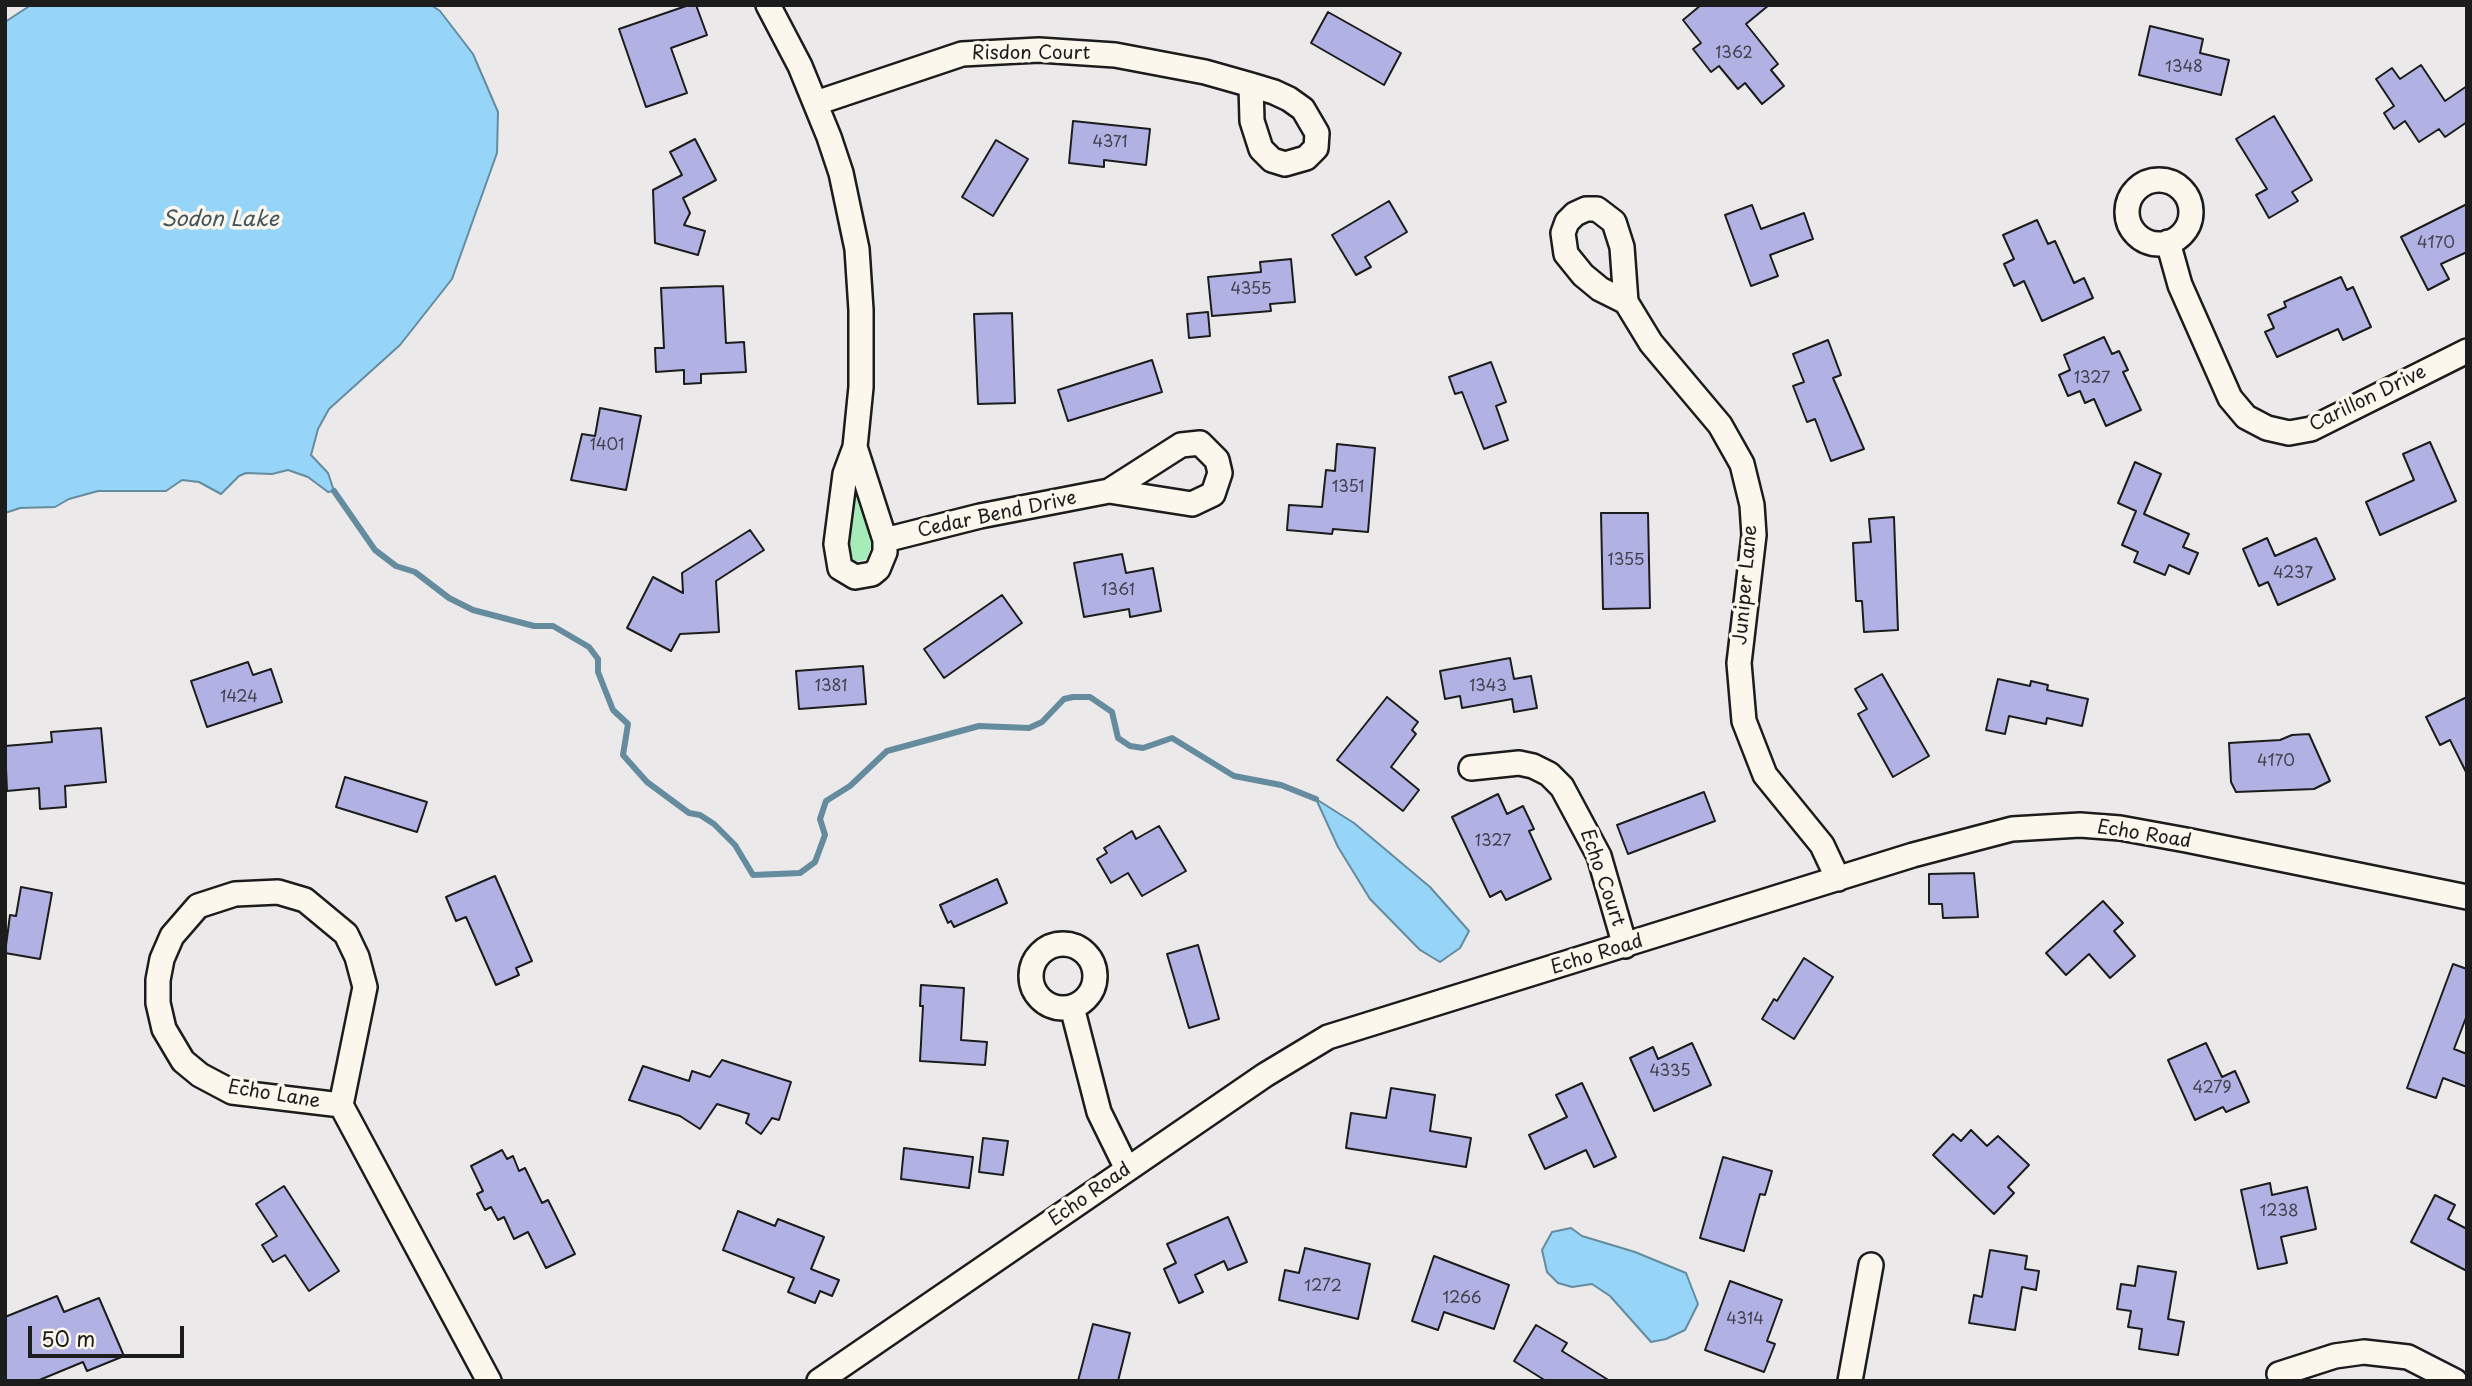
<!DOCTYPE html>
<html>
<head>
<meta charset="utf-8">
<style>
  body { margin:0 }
  #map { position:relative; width:2472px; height:1386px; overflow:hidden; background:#ece9ea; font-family:"Playpen Sans",sans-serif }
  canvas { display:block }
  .frame { position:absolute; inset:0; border:7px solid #1c1c1c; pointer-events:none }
  .scale { position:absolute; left:28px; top:1326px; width:156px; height:32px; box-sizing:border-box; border:4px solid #1c1c1c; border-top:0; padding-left:9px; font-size:21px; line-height:24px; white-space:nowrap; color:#1c1c1c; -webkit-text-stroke:5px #fbf7ec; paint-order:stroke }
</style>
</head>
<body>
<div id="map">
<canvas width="2472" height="1386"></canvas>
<div class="frame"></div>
<div class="scale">50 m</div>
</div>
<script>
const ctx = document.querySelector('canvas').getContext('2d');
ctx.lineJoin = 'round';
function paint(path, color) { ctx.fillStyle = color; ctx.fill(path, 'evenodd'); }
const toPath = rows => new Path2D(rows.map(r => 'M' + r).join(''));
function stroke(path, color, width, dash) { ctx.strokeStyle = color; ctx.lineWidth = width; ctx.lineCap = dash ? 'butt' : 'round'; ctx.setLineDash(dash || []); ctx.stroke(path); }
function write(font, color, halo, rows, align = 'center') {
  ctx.font = font + ' "Playpen Sans",sans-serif'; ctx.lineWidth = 7; ctx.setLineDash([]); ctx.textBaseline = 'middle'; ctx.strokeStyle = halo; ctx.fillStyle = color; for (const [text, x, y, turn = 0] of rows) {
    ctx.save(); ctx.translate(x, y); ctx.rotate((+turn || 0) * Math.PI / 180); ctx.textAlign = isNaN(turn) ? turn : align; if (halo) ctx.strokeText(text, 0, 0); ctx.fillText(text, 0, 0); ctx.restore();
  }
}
paint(toPath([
  [856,495,862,503,870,529,871,547,867,559,855,562,847,549,853,496]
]), '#a5ecb9');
const water = toPath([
  [31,5,431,5,440,11,473,54,498,112,497,153,452,279,400,345,329,409,318,429,311,455,328,473,334,491,328,492,308,477,288,470,272,474,246,473,239,476,221,494,199,482,182,480,166,491,98,491,69,499,55,507,20,508,5,513,5,22,31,5],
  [1316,799,1354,823,1430,887,1469,931,1460,948,1440,962,1420,950,1370,899,1338,847,1316,799],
  [1571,1228,1582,1236,1635,1252,1686,1273,1698,1304,1685,1330,1666,1339,1651,1342,1610,1296,1592,1284,1572,1287,1558,1283,1547,1272,1542,1250,1552,1232,1571,1228]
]);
paint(water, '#96d5f7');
stroke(water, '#658b9f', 2);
stroke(toPath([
  [334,491,375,550,396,566,415,572,449,598,473,610,534,626,553,626,589,647,598,659,598,672,613,710,628,724,623,755,647,782,689,813,700,815,714,824,735,845,753,875,800,873,815,862,825,835,820,819,826,801,850,786,887,751,979,726,1029,728,1042,722,1064,699,1073,697,1090,697,1112,712,1118,738,1130,746,1143,748,1172,738,1234,776,1281,785,1316,799]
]), '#658b9f', 6);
const building = toPath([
  [689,5,696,5,707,35,671,48,687,93,646,107,619,29,689,5],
  [1701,5,1769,5,1746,24,1778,64,1771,70,1784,86,1762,104,1745,83,1738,89,1719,66,1711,72,1693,49,1701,43,1683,20,1701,5],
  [1328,12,1401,53,1384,85,1311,43,1328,12],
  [2150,26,2203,39,2200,53,2229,60,2221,95,2139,75,2150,26],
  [2421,65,2445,101,2467,86,2467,122,2445,137,2439,129,2419,142,2405,121,2394,129,2384,113,2394,106,2376,79,2392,68,2400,79,2421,65],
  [2274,116,2312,180,2292,192,2298,201,2269,218,2256,195,2267,189,2236,139,2274,116],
  [1073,121,1150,129,1146,165,1104,160,1104,167,1069,163,1073,121],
  [695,139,716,180,683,198,690,213,684,225,705,231,698,255,655,243,653,190,682,175,670,152,695,139],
  [996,140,1028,159,993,216,962,197,996,140],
  [1389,201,1407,232,1365,257,1371,267,1356,275,1332,235,1389,201],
  [2467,204,2467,252,2441,264,2449,279,2428,290,2401,237,2467,204],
  [1752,205,1761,229,1804,213,1813,239,1770,255,1778,276,1751,286,1725,215,1752,205],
  [2037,220,2048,244,2055,241,2074,283,2084,278,2093,298,2042,321,2024,281,2014,286,2004,264,2014,259,2003,235,2037,220],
  [1291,259,1295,302,1270,304,1271,311,1212,316,1208,277,1261,272,1260,262,1291,259],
  [2341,277,2347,290,2353,287,2371,327,2343,340,2338,329,2277,357,2265,332,2274,328,2268,315,2286,307,2284,302,2341,277],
  [723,286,726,343,744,342,746,372,701,374,701,383,684,384,684,370,656,372,655,348,664,348,661,288,723,286],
  [1208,312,1210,336,1189,338,1187,314,1208,312],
  [1012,313,1015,403,978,404,974,314,1012,313],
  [2104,337,2112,354,2119,351,2128,370,2123,372,2141,410,2106,426,2094,399,2085,403,2080,391,2068,396,2059,375,2070,370,2064,355,2104,337],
  [1828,340,1841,375,1833,378,1864,449,1831,461,1815,419,1807,422,1793,386,1804,382,1793,354,1828,340],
  [1152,360,1162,392,1068,421,1058,390,1152,360],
  [1491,362,1506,402,1496,406,1508,440,1484,449,1462,392,1455,394,1449,377,1491,362],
  [600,408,641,416,626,490,571,480,582,434,595,436,600,408],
  [2430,442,2456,501,2380,535,2366,502,2414,480,2403,454,2430,442],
  [1337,444,1375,448,1368,532,1333,529,1332,534,1287,530,1289,505,1322,507,1326,470,1335,471,1337,444],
  [2135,462,2161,474,2144,514,2189,534,2183,547,2198,553,2189,574,2169,565,2165,575,2134,562,2138,552,2122,545,2136,511,2118,503,2135,462],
  [1601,513,1648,513,1650,608,1603,609,1601,513],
  [1894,517,1898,630,1864,632,1862,601,1856,601,1853,543,1871,542,1869,519,1894,517],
  [750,530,764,550,716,581,719,632,680,634,671,651,627,628,653,577,683,593,682,573,750,530],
  [2267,538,2275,556,2316,538,2335,579,2278,605,2268,582,2259,586,2243,549,2267,538],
  [1122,554,1126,573,1153,568,1161,611,1130,617,1129,609,1084,617,1074,563,1122,554],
  [1002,595,1022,623,944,678,924,649,1002,595],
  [1510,658,1514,679,1531,676,1537,708,1514,712,1512,699,1462,708,1460,696,1445,699,1440,671,1510,658],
  [248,662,253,675,271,669,282,702,207,727,191,681,248,662],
  [863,666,866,704,799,709,796,671,863,666],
  [1882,674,1929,756,1893,777,1858,714,1867,709,1855,689,1882,674],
  [1998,679,2030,686,2031,681,2048,685,2047,690,2088,699,2082,726,2047,718,2046,724,2009,716,2005,734,1986,730,1998,679],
  [1387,697,1418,722,1412,730,1416,734,1391,767,1419,790,1403,811,1337,760,1387,697],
  [2467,697,2467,774,2450,740,2440,745,2426,717,2467,697],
  [101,728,106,782,65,786,66,807,40,809,39,788,7,791,5,746,52,742,51,732,101,728],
  [2309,734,2330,781,2314,789,2236,792,2231,782,2229,743,2280,740,2292,735,2309,734],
  [345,777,427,802,417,832,336,807,345,777],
  [1704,792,1715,821,1628,854,1617,825,1704,792],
  [1498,794,1507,814,1523,806,1534,829,1529,831,1551,879,1506,900,1501,891,1490,897,1452,817,1498,794],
  [1159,826,1186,871,1142,896,1128,873,1111,883,1097,859,1107,853,1104,848,1132,831,1136,839,1159,826],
  [1974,873,1978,917,1943,918,1942,904,1929,904,1929,874,1974,873],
  [495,876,532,961,516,968,519,975,496,985,466,917,456,921,446,897,495,876],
  [997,879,1007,903,954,927,951,921,948,923,940,905,997,879],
  [21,887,52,893,40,959,5,953,10,915,16,916,21,887],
  [2103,901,2123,923,2114,931,2135,956,2110,978,2089,954,2066,975,2046,953,2103,901],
  [1198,945,1219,1019,1189,1028,1167,954,1198,945],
  [1804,958,1833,977,1794,1039,1762,1019,1774,999,1777,1001,1804,958],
  [2453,964,2467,969,2467,1015,2454,1049,2467,1054,2467,1087,2443,1078,2436,1098,2407,1088,2453,964],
  [921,985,964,988,961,1040,987,1042,985,1065,920,1061,923,1006,920,1006,921,985],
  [1692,1043,1711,1085,1654,1111,1630,1058,1653,1047,1658,1059,1692,1043],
  [2206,1043,2222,1077,2235,1071,2249,1102,2226,1112,2223,1107,2195,1120,2168,1060,2206,1043],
  [722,1060,791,1082,779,1120,772,1118,761,1134,746,1123,749,1114,717,1104,700,1129,680,1116,629,1100,643,1066,689,1081,692,1071,710,1077,722,1060],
  [1582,1083,1616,1157,1594,1167,1586,1150,1545,1169,1529,1135,1567,1117,1556,1095,1582,1083],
  [1391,1088,1435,1095,1430,1131,1471,1138,1466,1167,1346,1148,1351,1113,1386,1118,1391,1088],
  [1971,1130,1987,1146,1998,1136,2029,1165,2008,1187,2014,1193,1994,1214,1933,1155,1953,1134,1961,1141,1971,1130],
  [983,1138,1008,1141,1003,1175,979,1172,983,1138],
  [904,1148,973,1157,969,1188,901,1179,904,1148],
  [502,1150,507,1159,513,1156,519,1171,525,1168,542,1203,548,1200,575,1254,546,1268,528,1232,514,1239,504,1217,498,1220,491,1207,485,1210,477,1194,483,1191,471,1166,502,1150],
  [1723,1157,1772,1171,1765,1195,1760,1194,1744,1251,1700,1238,1723,1157],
  [2270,1183,2272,1195,2307,1187,2316,1229,2281,1237,2287,1263,2258,1269,2241,1190,2270,1183],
  [284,1186,339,1271,309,1291,285,1255,273,1262,262,1245,277,1236,256,1204,284,1186],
  [2435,1195,2455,1205,2448,1219,2467,1229,2467,1271,2411,1242,2435,1195],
  [738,1211,775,1226,778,1219,824,1237,811,1269,839,1280,832,1296,820,1291,815,1303,788,1292,794,1278,723,1250,738,1211],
  [1228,1217,1247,1262,1228,1270,1224,1261,1195,1275,1203,1292,1179,1303,1164,1269,1176,1263,1167,1244,1228,1217],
  [1305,1248,1370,1264,1358,1319,1279,1300,1285,1270,1299,1273,1305,1248],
  [1990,1250,2027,1256,2025,1269,2039,1271,2036,1290,2022,1287,2015,1330,1969,1323,1974,1295,1982,1297,1990,1250],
  [1434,1256,1509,1285,1494,1329,1444,1312,1438,1330,1412,1321,1434,1256],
  [2138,1266,2176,1272,2168,1319,2184,1322,2178,1355,2139,1349,2142,1329,2128,1327,2131,1311,2117,1309,2121,1284,2135,1286,2138,1266],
  [1730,1281,1782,1300,1767,1341,1775,1344,1764,1372,1705,1350,1730,1281],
  [57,1296,64,1312,99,1298,124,1356,87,1371,83,1362,37,1381,5,1381,5,1317,57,1296],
  [1093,1324,1130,1333,1118,1381,1078,1381,1093,1324],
  [1536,1325,1567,1343,1562,1351,1610,1381,1546,1381,1514,1361,1536,1325]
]);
paint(building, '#b1b2e3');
stroke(building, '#1c1c1c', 2);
const street = toPath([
  [768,5,800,66,829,137,841,173,857,249,861,310,861,387,855,447,845,474,836,544,840,568,855,577,872,574,878,569,885,552,885,540,855,447],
  [816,103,962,54,1039,50,1115,55,1205,72,1251,85,1274,92,1289,99,1303,109,1317,133,1316,148,1306,158,1285,164,1272,160,1261,149,1252,121,1251,85],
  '2127 212a32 32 0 1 1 64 0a32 32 0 1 1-64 0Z',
  [2168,242,2180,285,2230,398,2246,417,2267,428,2289,433,2311,429,2467,351],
  [1626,302,1600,289,1583,275,1566,254,1563,233,1567,222,1575,214,1586,209,1597,209,1614,222,1622,247,1626,302,1651,343,1720,425,1742,464,1752,505,1754,535,1739,663,1744,721,1765,775,1822,845,1838,879],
  [885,540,980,516,1109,491,1192,504,1213,494,1220,473,1217,460,1200,443,1181,445,1109,491],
  [1471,768,1519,763,1533,766,1549,774,1562,787,1599,856,1625,946],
  '1031 976a32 32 0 1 1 64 0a32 32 0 1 1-64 0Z',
  [1072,1007,1099,1112,1127,1169],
  [341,1105,232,1092,200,1075,183,1061,164,1029,158,1003,158,980,162,959,172,936,198,906,235,894,278,892,305,900,346,934,357,957,365,987,341,1105,489,1381],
  [2279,1374,2335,1356,2364,1352,2408,1357,2455,1381],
  [819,1381,1265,1075,1328,1037,1913,855,2012,829,2080,825,2120,828,2186,840,2467,897],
  [1850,1381,1871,1265]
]);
stroke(street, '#1c1c1c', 28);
stroke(street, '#fbf7ec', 23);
write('16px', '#41424e', null, [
  ["1362",1734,54],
  ["1348",2184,68],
  ["4371",1110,143],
  ["4170",2436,244],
  ["4355",1251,290],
  ["1327",2092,379],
  ["1401",607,446],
  ["1351",1348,488],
  ["1355",1626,561],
  ["4237",2293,574],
  ["1361",1118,591],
  ["1381",831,687],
  ["1343",1488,687],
  ["1424",239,698],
  ["4170",2276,762],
  ["1327",1493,842],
  ["4335",1670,1072],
  ["4279",2212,1089],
  ["1238",2279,1212],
  ["1272",1323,1287],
  ["1266",1462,1299],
  ["4314",1745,1320]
]);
write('19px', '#1c1c1c', '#fbf7ec', [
  ["Risdon Court",1031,54],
  ["Carillon Drive",2368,399,-26],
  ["Cedar Bend Drive",997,515,-12],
  ["Juniper Lane",1746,585,-85],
  ["Echo Road",2144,835,9],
  ["Echo Court",1602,878,71],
  ["Echo Road",1597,955,-17],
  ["Echo Lane",274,1095,9],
  ["Echo Road",1090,1195,-35]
]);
write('italic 21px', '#41545e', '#fbf7ec', [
  ["Sodon Lake",220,220]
]);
</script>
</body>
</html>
